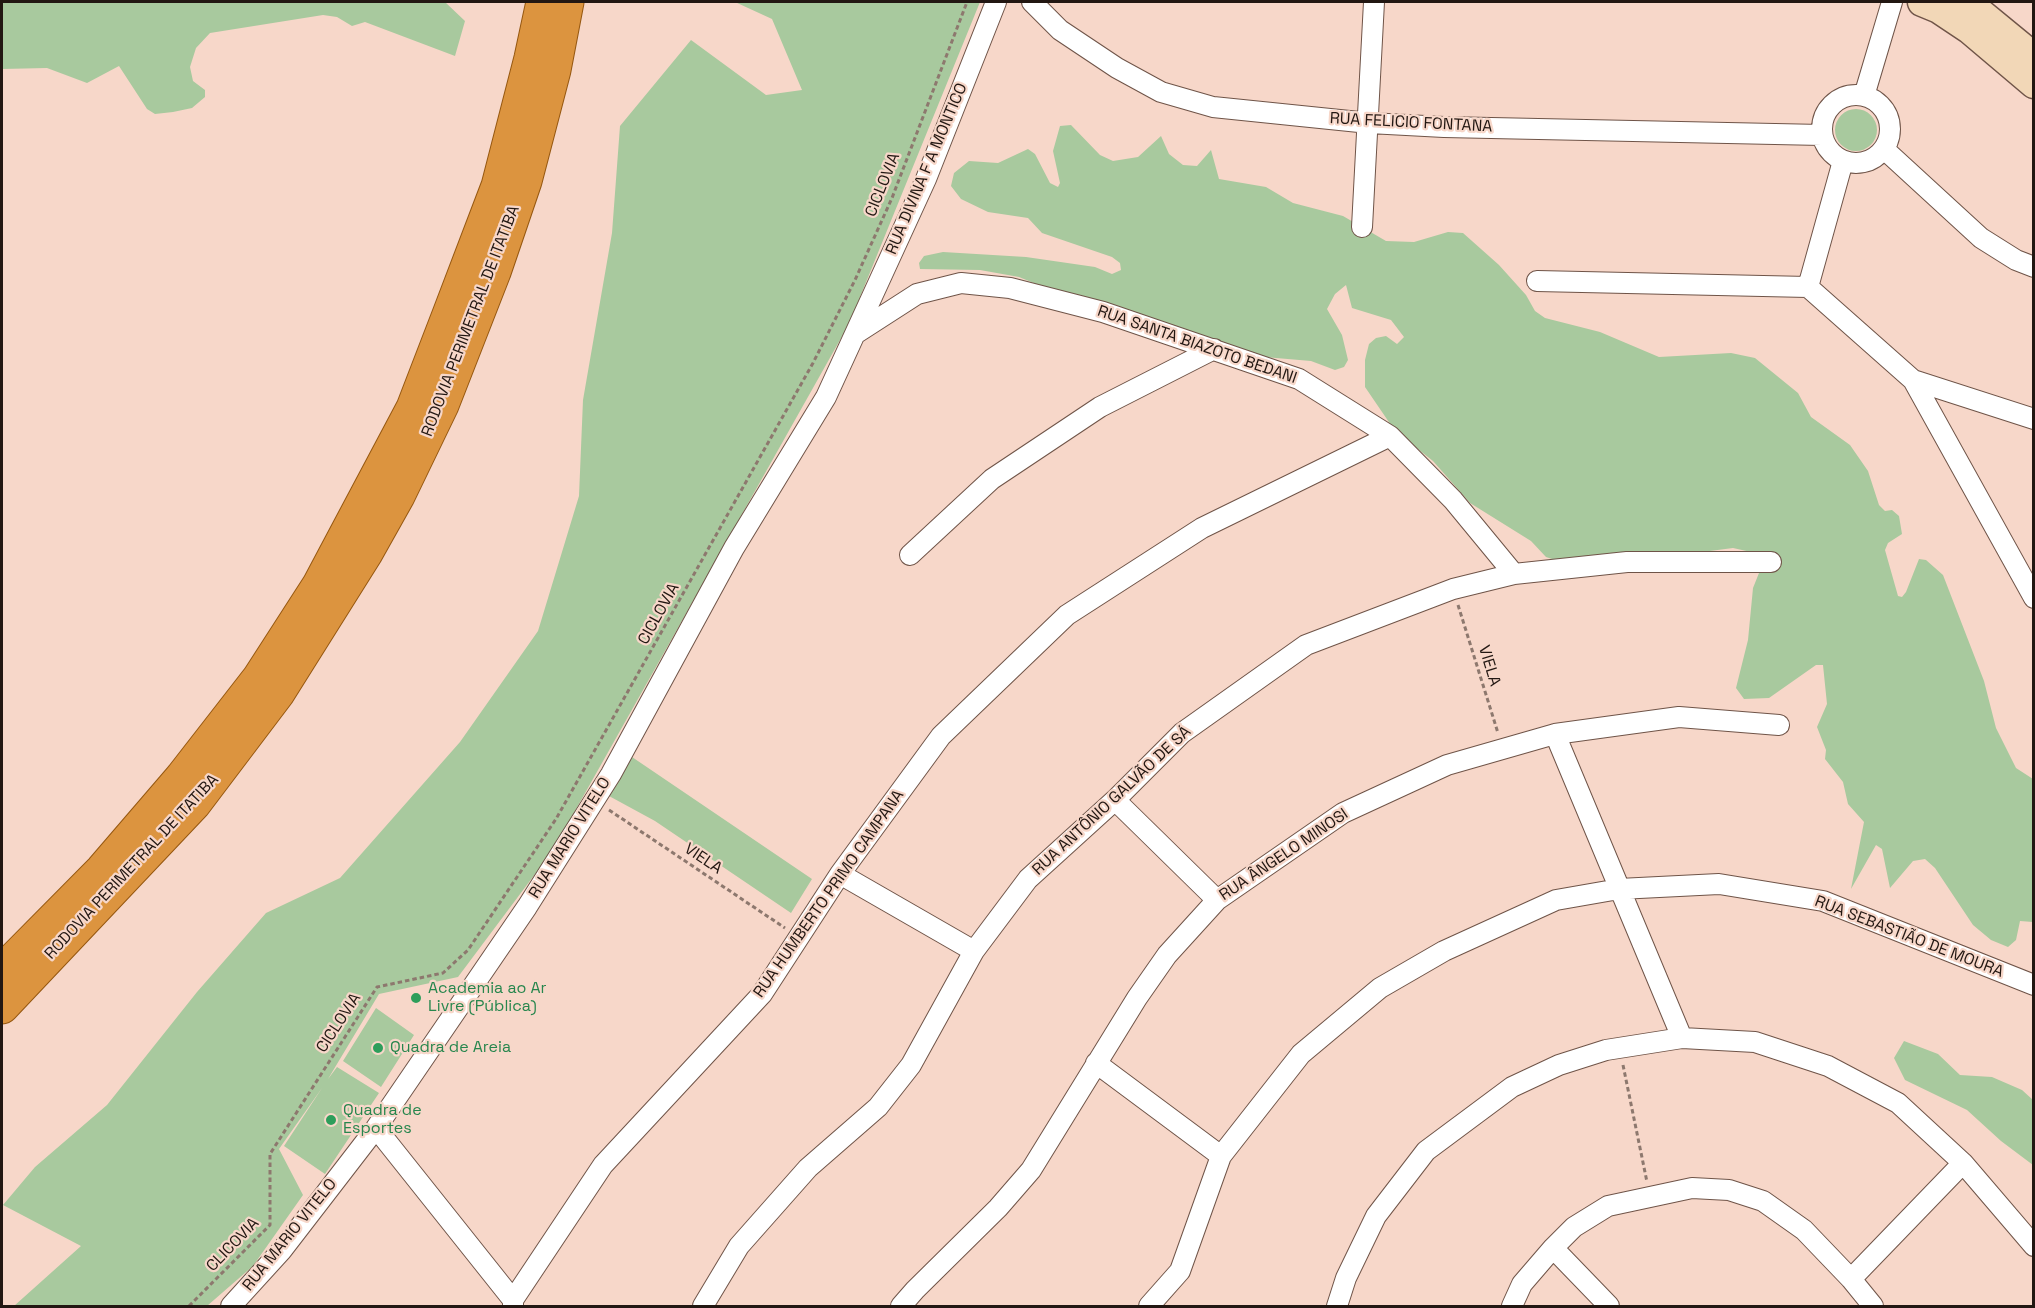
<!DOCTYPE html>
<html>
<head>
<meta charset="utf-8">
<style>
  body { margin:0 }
  #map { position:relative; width:2035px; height:1308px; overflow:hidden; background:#f7d7c9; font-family:"Space Grotesk",sans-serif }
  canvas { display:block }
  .frame { position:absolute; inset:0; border:3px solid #221712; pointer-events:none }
</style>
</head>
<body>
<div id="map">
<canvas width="2035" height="1308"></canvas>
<div class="frame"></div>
</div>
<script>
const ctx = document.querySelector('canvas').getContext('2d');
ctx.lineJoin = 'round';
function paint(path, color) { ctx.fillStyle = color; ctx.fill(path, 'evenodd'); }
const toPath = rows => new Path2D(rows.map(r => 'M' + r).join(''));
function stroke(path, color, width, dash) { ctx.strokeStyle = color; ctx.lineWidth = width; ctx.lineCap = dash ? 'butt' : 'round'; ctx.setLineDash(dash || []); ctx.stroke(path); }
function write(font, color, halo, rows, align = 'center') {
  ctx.font = font + ' "Space Grotesk",sans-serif'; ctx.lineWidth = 4.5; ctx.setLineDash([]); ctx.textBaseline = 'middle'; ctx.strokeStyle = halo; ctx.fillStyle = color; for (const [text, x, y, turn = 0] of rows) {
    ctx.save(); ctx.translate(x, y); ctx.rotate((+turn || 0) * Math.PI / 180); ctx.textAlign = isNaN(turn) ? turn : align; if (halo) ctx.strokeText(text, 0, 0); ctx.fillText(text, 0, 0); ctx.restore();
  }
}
paint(toPath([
  [2,2,445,2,465,21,455,56,365,22,352,26,337,17,323,15,210,33,196,48,190,67,193,81,205,90,205,97,192,108,173,112,155,114,147,109,119,66,87,83,47,68,2,69],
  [735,2,980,2,849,324,553,850,458,977,379,994,328,1079,337,1067,379,1093,325,1174,284,1146,322,1088,279,1149,303,1195,253,1266,207,1306,14,1306,81,1246,3,1205,35,1167,107,1105,197,992,266,913,340,878,460,742,538,631,579,496,583,400,612,233,620,126,691,40,766,95,802,90,772,19],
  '1835 130a21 21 0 1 1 42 0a21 21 0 1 1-42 0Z',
  [1071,125,1100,155,1113,161,1138,157,1161,136,1169,154,1183,165,1197,166,1211,150,1219,179,1266,187,1293,203,1343,216,1386,241,1414,242,1448,232,1463,233,1499,265,1526,295,1535,311,1545,318,1600,332,1659,357,1731,353,1755,358,1798,393,1811,417,1850,445,1868,471,1879,505,1885,511,1892,510,1899,516,1902,534,1888,543,1885,550,1898,596,1902,597,1906,592,1919,559,1926,560,1943,575,1984,681,1996,728,2016,768,2033,779,2033,922,2020,921,2016,940,2008,947,1991,940,1973,925,1935,868,1925,859,1913,861,1890,888,1882,849,1876,845,1851,889,1864,822,1848,804,1843,782,1825,759,1826,750,1817,727,1827,704,1823,665,1816,665,1769,698,1744,699,1736,688,1748,640,1753,588,1763,563,1760,554,1733,548,1579,568,1546,557,1531,541,1470,503,1433,461,1395,431,1365,387,1365,360,1369,344,1376,338,1386,336,1397,344,1404,337,1391,320,1352,308,1346,285,1335,294,1327,309,1342,335,1348,360,1344,367,1335,370,1311,361,1241,355,1156,333,1019,277,980,270,920,269,919,263,924,256,943,252,1026,257,1095,267,1112,274,1121,270,1120,263,1112,257,1042,233,1028,218,988,212,961,199,951,186,954,173,969,161,998,163,1028,149,1035,154,1050,183,1058,187,1060,183,1053,151,1060,126],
  [632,757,812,879,791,913,655,821,609,796],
  [376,1008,414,1035,381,1087,343,1061],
  [1904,1041,1938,1054,1960,1075,1992,1077,2022,1090,2033,1100,2033,1165,2001,1141,1967,1110,1905,1080,1894,1058]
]), '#a8c99e');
const minor = toPath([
  [1032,2,1060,30,1117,68,1161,92,1213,107,1369,123,1444,127,1822,135],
  '1822 129a34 34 0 1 1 68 0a34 34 0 1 1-68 0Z',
  [1864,96,1892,2],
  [1884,149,1981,238,2016,260,2034,267],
  [1362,227,1374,2],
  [1537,281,1808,287,1913,380,2034,419],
  [1808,287,1843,161],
  [855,334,917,294,961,283,1010,288,1103,312,1299,379,1390,436,1453,500,1514,574],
  [1913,380,2034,598],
  [910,555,992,479,1100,407,1214,349],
  [1555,734,1682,1038],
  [1115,800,1217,900],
  [840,874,974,951],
  [1096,1063,1221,1156],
  [376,1128,513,1300],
  [1553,1248,1609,1306],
  [1851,1279,1963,1163],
  [231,1306,282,1250,376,1128,527,907,611,774,734,548,826,397,926,179,996,2],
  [513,1306,513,1300,603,1165,762,994,840,874,941,736,1067,615,1202,528,1390,436],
  [703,1306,739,1246,808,1168,878,1107,911,1065,974,951,1028,879,1115,800,1182,733,1306,645,1453,589,1514,574,1627,562,1771,562],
  [901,1306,915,1290,998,1208,1031,1170,1137,998,1167,955,1217,900,1343,813,1447,765,1555,734,1679,717,1779,725],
  [1149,1306,1180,1271,1221,1156,1301,1054,1380,988,1444,951,1556,900,1619,889,1719,884,1823,901,2034,985],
  [1337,1306,1346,1278,1376,1216,1426,1151,1512,1087,1559,1065,1606,1050,1682,1038,1755,1042,1828,1066,1898,1103,1963,1163,2034,1246],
  [1512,1306,1522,1284,1553,1248,1574,1227,1608,1206,1692,1188,1729,1190,1763,1201,1804,1230,1851,1279,1873,1306]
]);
const secondary = toPath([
  [1922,2,1939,9,1969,29,2034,84],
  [1967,2,2034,57]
]);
const trunk = toPath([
  [2,971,102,870,182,777,259,678,319,585,413,408,450,312,498,186,531,58,543,2],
  [2,1007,194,804,278,693,366,553,398,496,442,405,494,272,525,181,554,70,567,2]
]);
stroke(minor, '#6f5448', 22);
stroke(secondary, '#6f5448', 31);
stroke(trunk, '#955710', 35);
stroke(toPath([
  [1458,605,1498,733],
  [609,810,785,928],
  [1623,1065,1647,1182],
  [189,1306,270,1225,270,1154,377,987,443,973,468,950,556,819,813,363,855,280,892,198,967,2]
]), '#8d786e', 3, [4.5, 3]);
stroke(minor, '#fff', 20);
stroke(secondary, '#f2d7b7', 28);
stroke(trunk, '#dc943f', 33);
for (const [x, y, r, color] of [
  [416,998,6,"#2e9e5b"],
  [378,1048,6,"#2e9e5b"],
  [331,1120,6,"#2e9e5b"]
]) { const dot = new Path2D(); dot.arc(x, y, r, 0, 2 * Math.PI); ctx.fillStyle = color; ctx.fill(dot); stroke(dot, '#f7d7c9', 2); }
write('16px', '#221712', '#f7d7c9', [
  ["RUA FELICIO FONTANA",1411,123,3],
  ["RUA DIVINA F A MONTICO",927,169,-67],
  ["CICLOVIA",883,185,-68],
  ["RODOVIA PERIMETRAL DE ITATIBA",471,321,-69],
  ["RUA SANTA BIAZOTO BEDANI",1197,345,19],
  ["CICLOVIA",659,614,-61],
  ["VIELA",1489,666,73],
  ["RUA ANTÔNIO GALVÃO DE SÁ",1112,801,-43],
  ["RUA MARIO VITELO",570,838,-58],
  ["RUA ÂNGELO MINOSI",1284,855,-34],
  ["VIELA",703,859,34],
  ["RODOVIA PERIMETRAL DE ITATIBA",132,867,-47],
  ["RUA HUMBERTO PRIMO CAMPANA",829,894,-55],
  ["RUA SEBASTIÃO DE MOURA",1909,937,21],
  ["CICLOVIA",339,1023,-57],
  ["RUA MARIO VITELO",290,1235,-51],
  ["CLICOVIA",233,1245,-46]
]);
write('16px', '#27864d', '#f7d7c9', [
  ["Academia ao Ar",428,989],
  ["Livre (Pública)",428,1007],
  ["Quadra de Areia",390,1048],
  ["Quadra de",343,1111],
  ["Esportes",343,1129]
], 'left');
</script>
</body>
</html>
